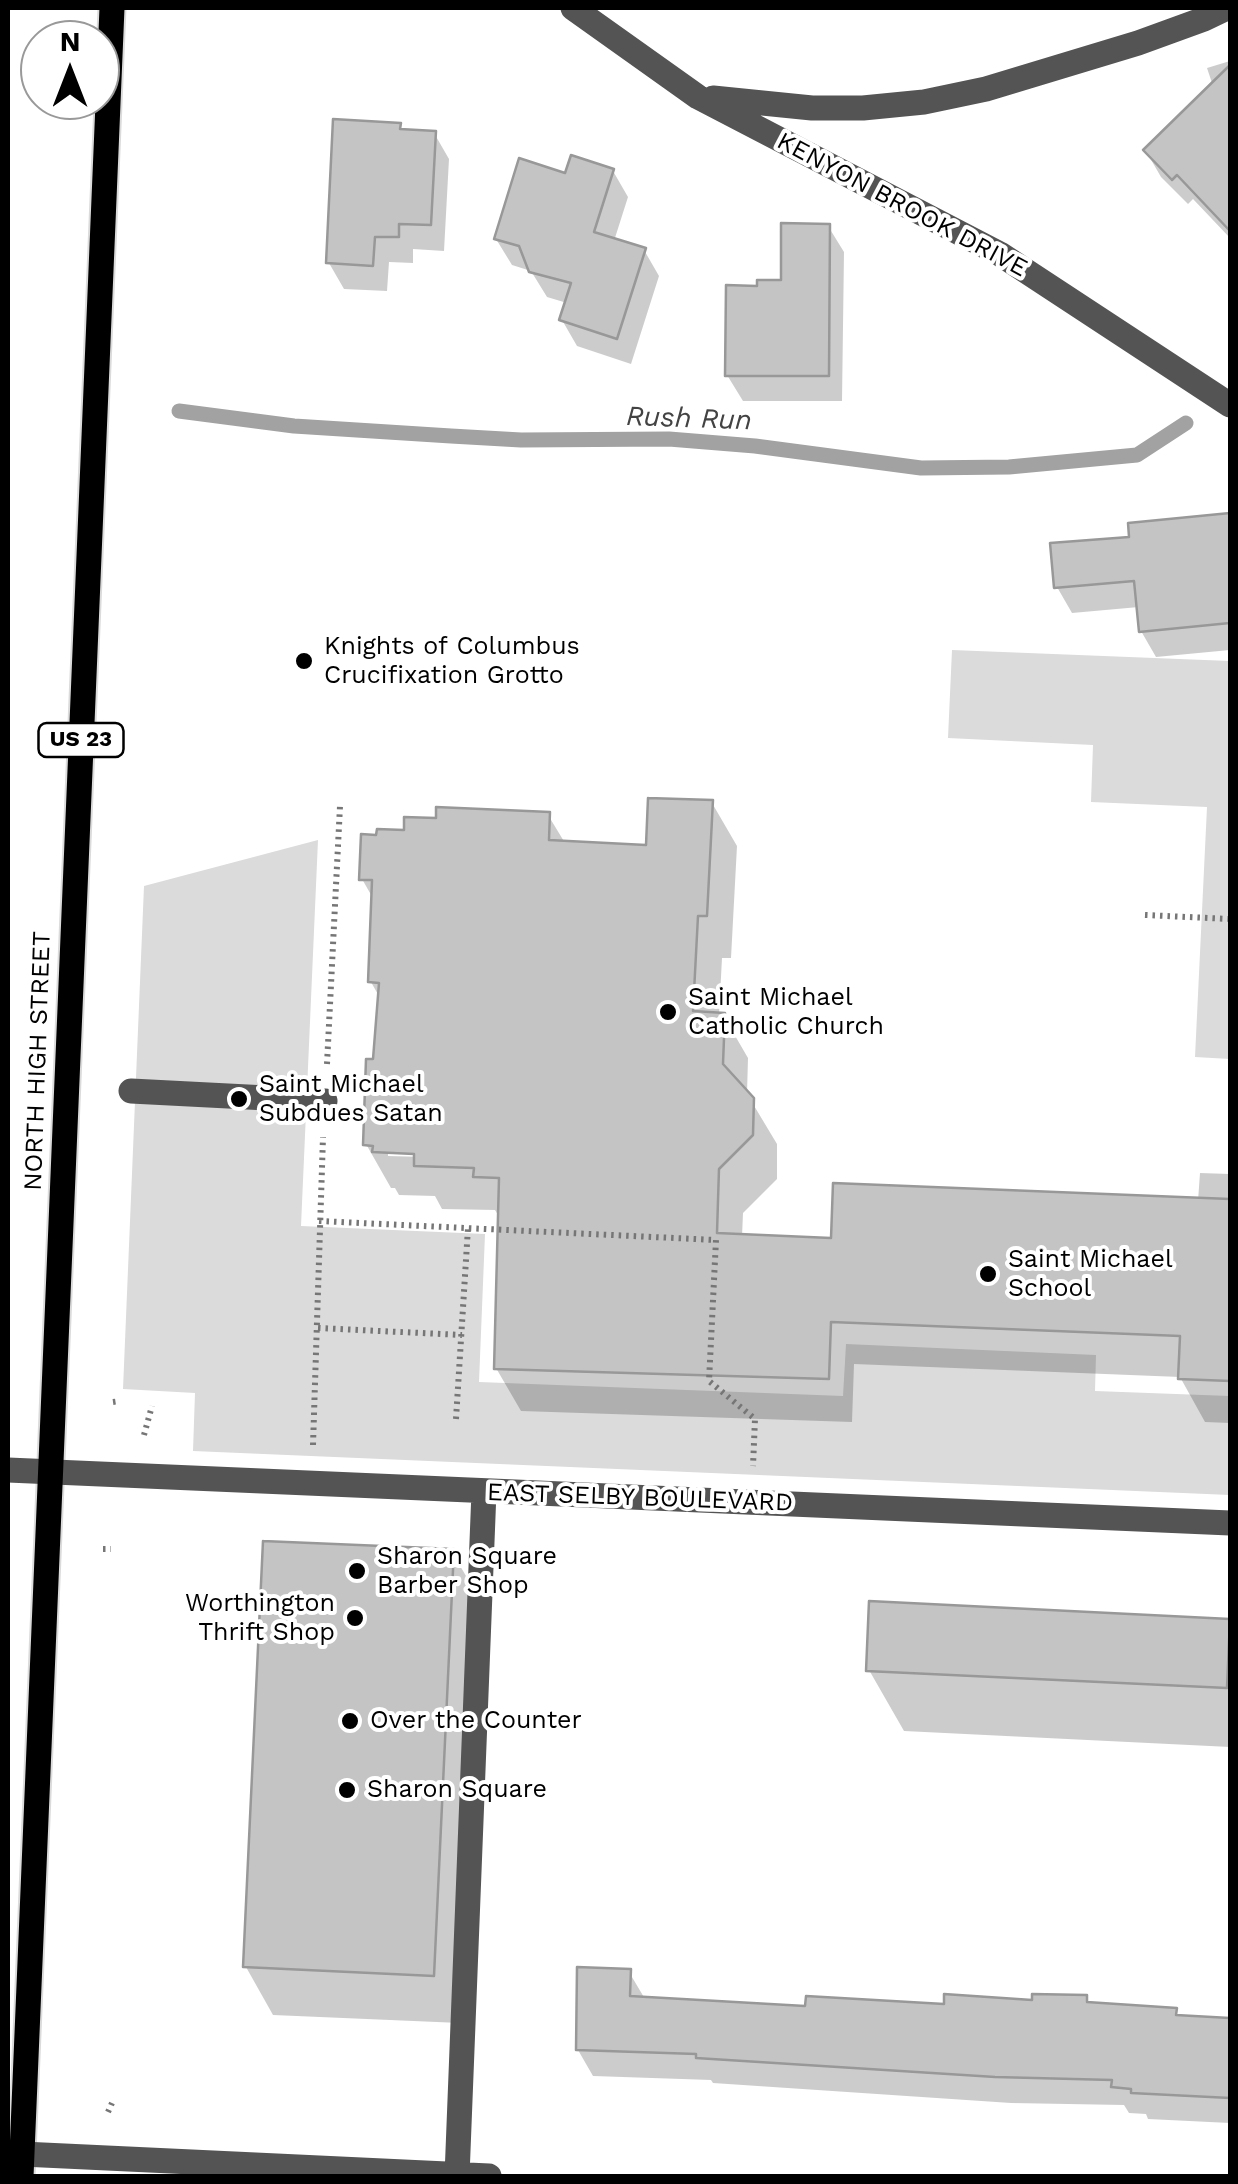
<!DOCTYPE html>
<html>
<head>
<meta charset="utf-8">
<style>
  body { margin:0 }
  #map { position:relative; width:1238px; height:2184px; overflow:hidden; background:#fff; font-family:"Work Sans",sans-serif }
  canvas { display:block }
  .frame { position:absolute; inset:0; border:10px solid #000; pointer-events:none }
  .north { position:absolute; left:20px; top:20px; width:100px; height:100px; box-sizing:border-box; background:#fff; border:2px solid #999; border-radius:50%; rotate:0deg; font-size:28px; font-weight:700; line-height:40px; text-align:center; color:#000 }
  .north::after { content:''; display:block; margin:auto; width:35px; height:45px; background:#000; clip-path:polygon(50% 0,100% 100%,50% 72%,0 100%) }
</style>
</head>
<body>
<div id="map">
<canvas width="1238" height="2184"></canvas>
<div class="frame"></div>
<div class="north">N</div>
</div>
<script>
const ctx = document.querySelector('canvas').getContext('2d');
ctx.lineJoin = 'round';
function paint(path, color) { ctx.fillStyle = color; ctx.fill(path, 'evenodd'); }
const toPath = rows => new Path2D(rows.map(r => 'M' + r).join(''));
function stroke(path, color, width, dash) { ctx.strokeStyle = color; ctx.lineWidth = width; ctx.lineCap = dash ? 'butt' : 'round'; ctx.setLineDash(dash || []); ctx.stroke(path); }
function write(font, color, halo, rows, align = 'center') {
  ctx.font = font + ' "Work Sans",sans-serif'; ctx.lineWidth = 8; ctx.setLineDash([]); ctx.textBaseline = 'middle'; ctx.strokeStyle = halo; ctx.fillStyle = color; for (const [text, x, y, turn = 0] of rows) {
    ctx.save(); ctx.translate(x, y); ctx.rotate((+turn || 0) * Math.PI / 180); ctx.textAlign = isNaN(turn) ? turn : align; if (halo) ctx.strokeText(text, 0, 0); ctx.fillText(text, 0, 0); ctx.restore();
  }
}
paint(toPath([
  [952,650,1230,661,1230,1059,1195,1057,1207,807,1091,802,1093,745,948,738],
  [318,840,301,1226,485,1234,479,1382,843,1396,846,1344,1096,1355,1095,1391,1230,1396,1230,1495,193,1451,195,1393,123,1389,144,886]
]), '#dbdbdb');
paint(toPath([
  [1230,61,1230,238,1193,199,1188,204,1161,177,1146,151,1213,86,1207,68],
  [399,125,403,132,434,133,449,159,444,251,413,249,413,263,389,262,387,291,344,289,329,263],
  [613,171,628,197,614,241,644,250,659,276,631,364,577,346,562,320,567,303,547,297,531,271,512,265,496,239,567,176],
  [828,226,844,252,842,401,743,401,727,375,760,289,783,283],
  [1230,516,1230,650,1156,657,1141,631,1139,607,1072,613,1057,587,1132,539,1131,525],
  [712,803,737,846,731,958,722,958,719,1015,723,1015,748,1058,747,1094,777,1144,777,1179,743,1213,742,1237,833,1240,1198,1201,1200,1173,1230,1174,1230,1423,1205,1422,1180,1377,854,1364,852,1422,521,1411,496,1368,501,1220,495,1210,442,1209,435,1196,399,1195,395,1188,391,1188,366,1144,380,998,371,982,374,900,362,879,406,832,548,815,565,843,648,848],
  [388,1151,427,1152,427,1157,388,1156],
  [452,1552,480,1600,460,2023,273,2015,246,1967],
  [872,1604,1230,1623,1230,1747,904,1731,869,1670],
  [629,1972,645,1999,807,2009,946,2007,1086,1998,1090,2005,1175,2011,1179,2017,1230,2020,1230,2123,1148,2119,1146,2114,1129,2113,1124,2105,1011,2103,713,2083,711,2080,593,2076,578,2050]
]), '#0003');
stroke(toPath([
  [179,411,294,426,451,436,521,440,669,439,755,446,921,468,1009,467,1137,455,1186,423]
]), '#a2a2a2', 15);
const building = toPath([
  [1230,65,1230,231,1177,175,1172,180,1143,150,1230,65],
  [333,119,401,123,400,129,436,131,431,225,399,224,399,237,375,237,373,266,326,263,333,119],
  [571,155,614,169,594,232,646,248,617,339,559,320,571,283,529,272,519,246,494,239,519,158,565,173,571,155],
  [781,223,830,224,829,376,725,376,726,285,757,286,757,280,781,280,781,223],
  [1230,513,1230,623,1139,632,1134,581,1054,588,1050,543,1129,537,1128,523,1230,513],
  [648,798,713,800,707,916,698,916,693,1011,725,1013,723,1064,754,1098,753,1135,719,1169,717,1233,831,1238,833,1183,1230,1199,1230,1381,1178,1379,1180,1336,831,1322,829,1379,494,1369,499,1178,473,1177,474,1168,414,1166,414,1154,372,1152,373,1146,363,1145,366,1059,373,1059,379,983,368,982,372,880,359,880,361,834,376,835,377,829,404,830,404,817,436,818,436,807,550,812,549,840,646,845,648,798],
  [263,1541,454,1549,434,1976,243,1967,263,1541],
  [869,1601,1230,1619,1227,1688,866,1671,869,1601],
  [577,1967,631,1969,630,1996,805,2006,806,1996,944,2004,944,1994,1032,2000,1032,1994,1087,1995,1087,2002,1177,2008,1176,2015,1230,2018,1230,2098,1131,2093,1131,2089,1111,2087,1112,2080,995,2077,696,2058,696,2054,576,2050,577,1967]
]);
paint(building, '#c4c4c4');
stroke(building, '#989898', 2.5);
const major = toPath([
  [21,2176,112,8]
]);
stroke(major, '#dbdbdb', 29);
stroke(toPath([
  [1145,915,1230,919],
  [327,1064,340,806],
  [319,1221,716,1240,709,1381,755,1419,753,1466],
  [318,1328,462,1335],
  [113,1402,120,1401],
  [456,1419,468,1228],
  [144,1435,152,1406],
  [313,1445,323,1137],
  [103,1549,111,1549],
  [108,2112,112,2103]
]), '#767676', 6, [2.5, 5]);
stroke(toPath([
  [573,8,698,97,1000,254,1230,405],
  [713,98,812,108,863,108,924,102,986,89,1138,43,1204,19,1227,8],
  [131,1091,325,1101],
  [8,1470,1230,1523],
  [22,2154,489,2176],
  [457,2176,484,1491]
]), '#545454', 25);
stroke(major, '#000', 25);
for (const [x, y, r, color] of [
  [304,661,10,"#000"],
  [668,1012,10,"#000"],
  [239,1099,10,"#000"],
  [988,1274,10,"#000"],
  [357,1571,10,"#000"],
  [355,1618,10,"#000"],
  [350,1721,10,"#000"],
  [347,1790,10,"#000"]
]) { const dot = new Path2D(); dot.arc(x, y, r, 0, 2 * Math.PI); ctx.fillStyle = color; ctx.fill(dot); stroke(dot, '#fff', 4); }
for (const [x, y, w] of [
  [81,740,85]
]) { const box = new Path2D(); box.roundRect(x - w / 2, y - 17, w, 34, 8); ctx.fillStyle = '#fff'; ctx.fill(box); stroke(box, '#000', 2.5); }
write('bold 22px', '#000', null, [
  ["US 23",81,740]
]);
write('25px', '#000', '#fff', [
  ["KENYON BROOK DRIVE",902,205,28],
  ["NORTH HIGH STREET",38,1061,-88],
  ["EAST SELBY BOULEVARD",640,1498,2]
]);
write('25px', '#000', '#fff', [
  ["Knights of Columbus",324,647],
  ["Crucifixation Grotto",324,676],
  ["Saint Michael",688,998],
  ["Catholic Church",688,1027],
  ["Saint Michael",259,1085],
  ["Subdues Satan",259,1114],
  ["Saint Michael",1008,1260],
  ["School",1008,1289],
  ["Sharon Square",377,1557],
  ["Barber Shop",377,1586],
  ["Worthington",335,1604,"right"],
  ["Thrift Shop",335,1633,"right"],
  ["Over the Counter",370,1721],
  ["Sharon Square",367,1790]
], 'left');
write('italic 28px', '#434343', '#fff', [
  ["Rush Run",689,419,2]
]);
</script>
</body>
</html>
